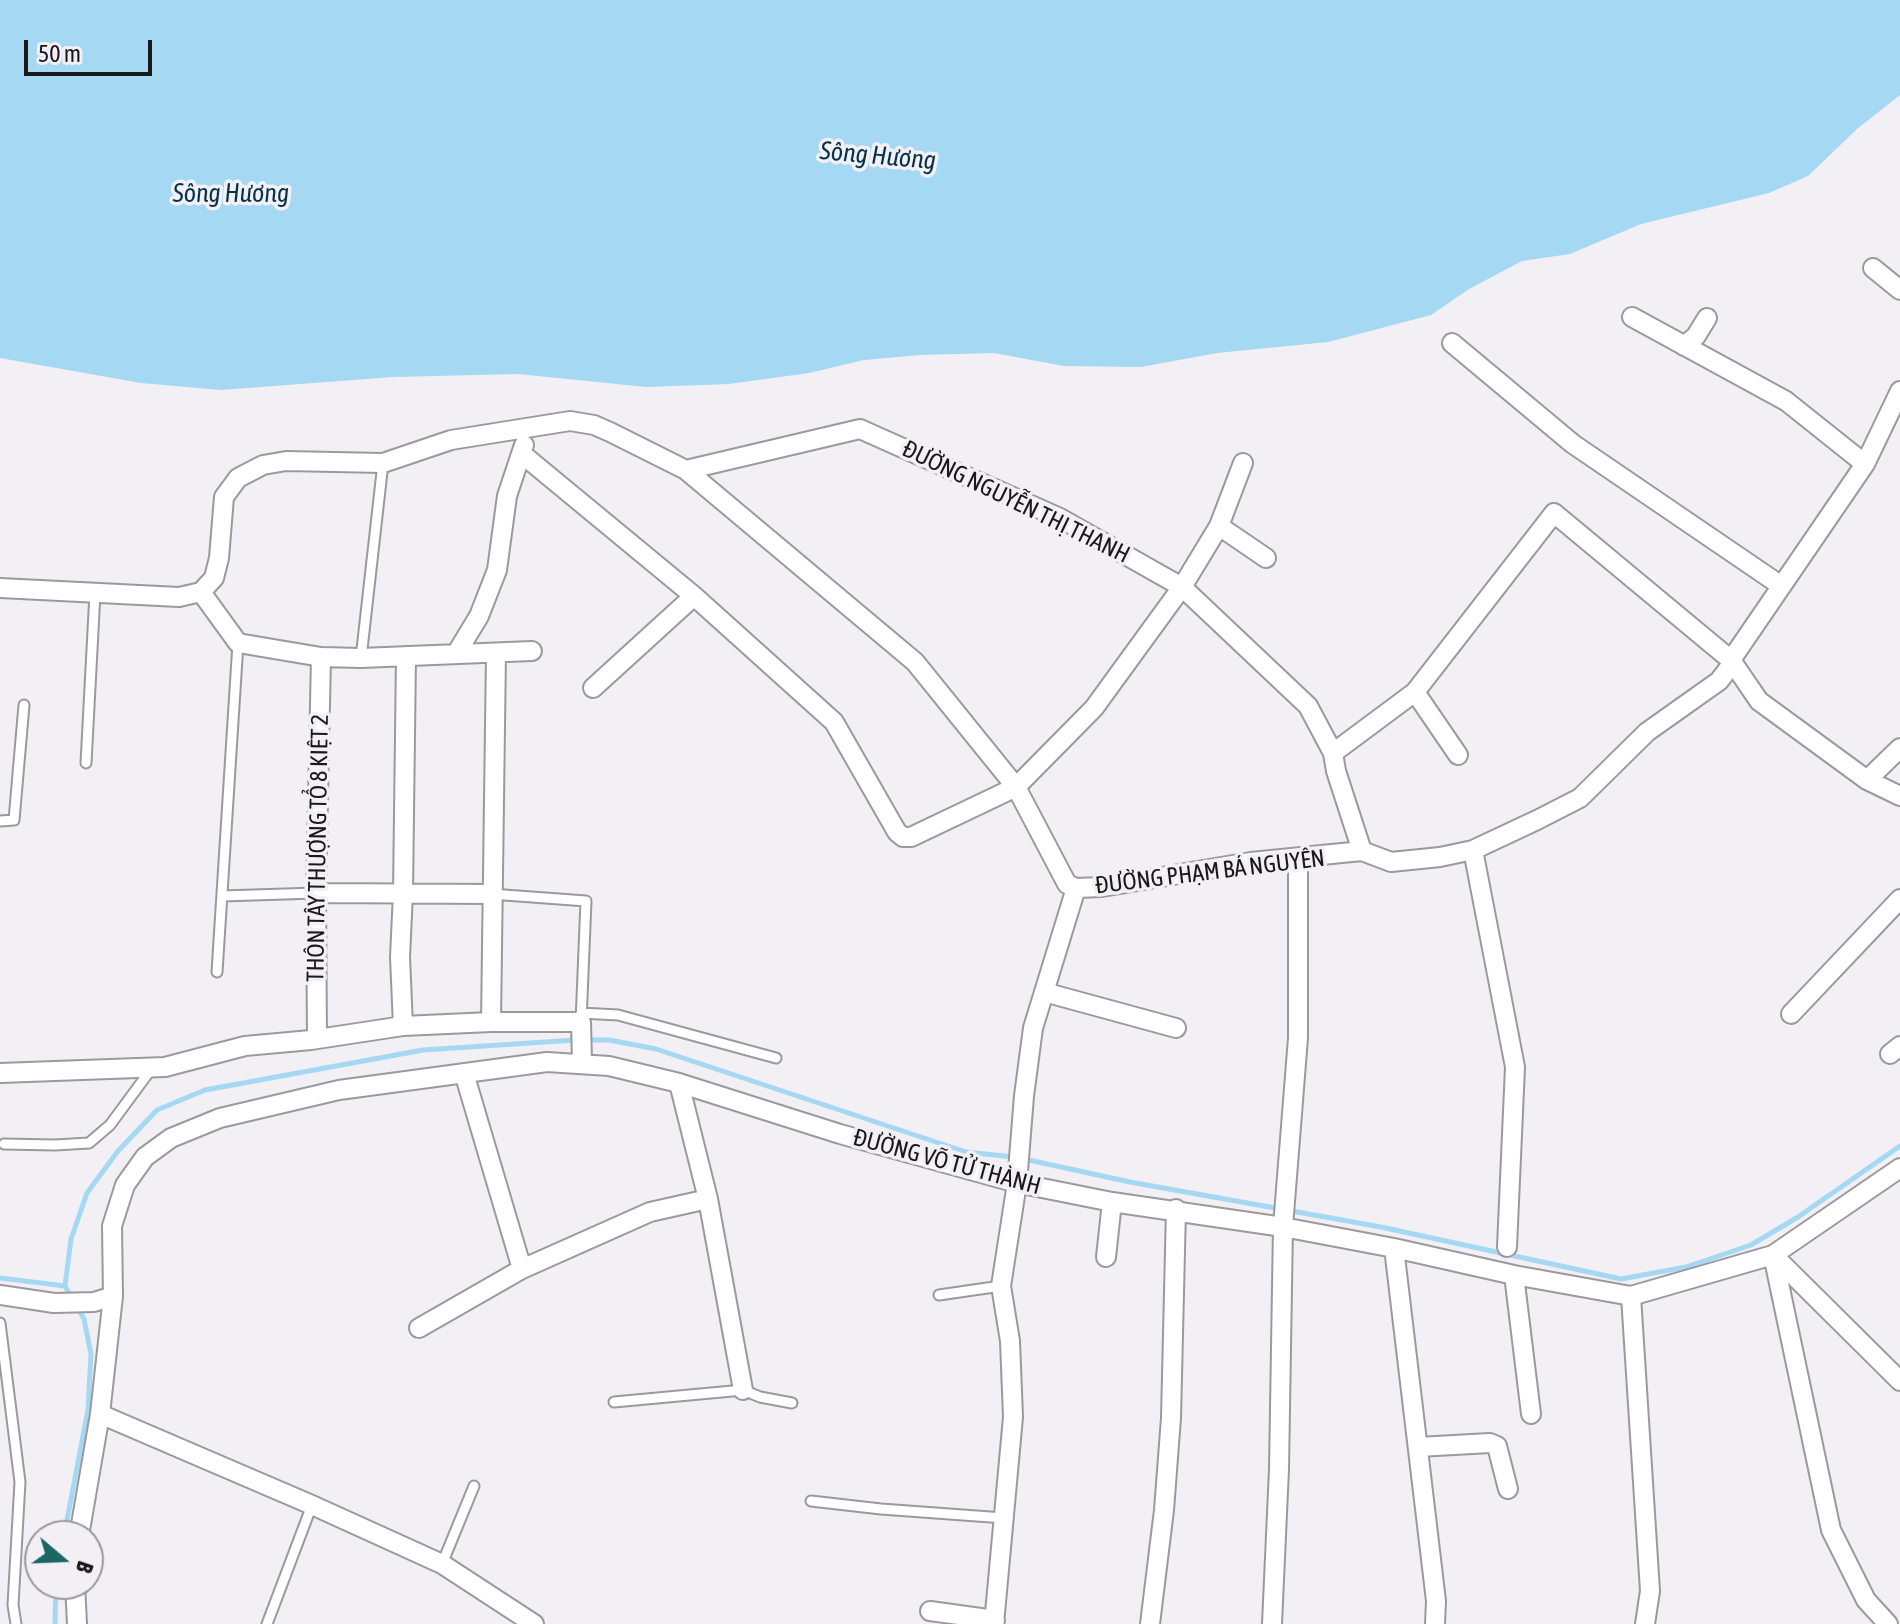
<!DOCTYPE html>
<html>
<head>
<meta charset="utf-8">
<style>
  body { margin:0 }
  #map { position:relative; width:1900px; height:1624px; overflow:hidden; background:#f2eff5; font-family:"Asap Condensed",sans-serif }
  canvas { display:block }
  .north { position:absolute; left:24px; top:1520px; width:80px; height:80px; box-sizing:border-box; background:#f2eff5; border:2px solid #9b999d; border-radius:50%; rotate:109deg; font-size:22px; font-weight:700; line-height:32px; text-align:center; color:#19181a }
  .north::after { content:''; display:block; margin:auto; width:28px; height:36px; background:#1a6764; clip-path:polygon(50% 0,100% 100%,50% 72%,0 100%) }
  .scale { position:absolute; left:24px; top:40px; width:128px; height:36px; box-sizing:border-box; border:4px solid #19181a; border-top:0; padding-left:10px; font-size:24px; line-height:28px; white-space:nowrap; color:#19181a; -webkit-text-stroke:6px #f2eff5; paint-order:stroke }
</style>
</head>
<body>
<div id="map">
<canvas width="1900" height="1624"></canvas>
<div class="north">B</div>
<div class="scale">50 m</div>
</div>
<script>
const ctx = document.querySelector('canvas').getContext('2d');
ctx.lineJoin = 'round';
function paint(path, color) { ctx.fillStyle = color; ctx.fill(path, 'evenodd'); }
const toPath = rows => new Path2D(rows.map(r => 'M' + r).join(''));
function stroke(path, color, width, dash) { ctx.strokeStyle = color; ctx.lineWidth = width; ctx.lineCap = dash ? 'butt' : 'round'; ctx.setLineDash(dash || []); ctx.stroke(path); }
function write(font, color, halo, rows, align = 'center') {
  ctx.font = font + ' "Asap Condensed",sans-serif'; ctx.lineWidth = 7; ctx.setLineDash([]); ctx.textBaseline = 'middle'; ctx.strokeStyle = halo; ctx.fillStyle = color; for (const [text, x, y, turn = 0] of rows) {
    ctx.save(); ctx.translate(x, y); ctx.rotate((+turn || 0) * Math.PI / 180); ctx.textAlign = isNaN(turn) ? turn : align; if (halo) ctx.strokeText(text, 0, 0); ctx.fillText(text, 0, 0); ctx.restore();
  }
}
paint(toPath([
  [0,0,1900,0,1900,95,1857,129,1808,176,1769,193,1641,224,1570,254,1522,261,1469,289,1431,315,1328,342,1217,353,1141,367,1064,366,994,353,920,355,864,360,809,373,729,384,646,387,518,374,393,377,221,390,141,383,0,358]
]), '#a4d8f3');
stroke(toPath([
  [586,1040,609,1040,656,1049,966,1152,1014,1157],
  [1024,1159,1130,1182,1381,1227,1621,1279,1686,1267,1751,1245,1798,1217,1900,1146],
  [0,1278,65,1286],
  [72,1298,65,1286,71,1239,87,1193,118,1151,157,1110,205,1090,423,1050,576,1040],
  [64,1536,88,1410,91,1354,84,1319,77,1307],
  [55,1624,56,1584]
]), '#a4d8f3', 5);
const lane = toPath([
  [361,658,383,463],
  [86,763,95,593],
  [0,821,14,820,24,705],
  [491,894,586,901,581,1022],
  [222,896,316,893],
  [217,972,238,643],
  [581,1013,618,1015,776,1058],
  [4,1144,55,1145,89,1143,110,1125,152,1068],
  [939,1295,1001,1286],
  [0,1323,20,1482,13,1605,16,1624],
  [614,1402,743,1390,760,1397,792,1403],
  [811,1501,881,1509,1004,1518],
  [442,1564,474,1486],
  [267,1624,312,1505]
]);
const street = toPath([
  [1873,268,1900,290],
  [1632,317,1786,401,1865,464],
  [1452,343,1573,444,1780,585],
  [1684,346,1696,336,1707,318],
  [522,454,694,596,834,722,897,832,903,837,911,837,1016,787,1094,708,1182,587,1219,526,1243,463],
  [686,470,915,662,1016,787,1067,884,1076,888],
  [1219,526,1266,558],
  [0,588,179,597,201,592,214,578,219,558,224,497,238,478,263,465,286,461,383,463,451,440,570,421,594,425,610,432,686,470,860,429,1060,518,1182,587,1308,706,1333,753,1415,692,1554,513,1731,660,1759,701,1867,780,1900,796],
  [201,592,238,643,321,657,361,658,532,651],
  [456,654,479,616,497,570,507,496,524,445],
  [1731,660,1865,464,1900,391],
  [593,688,694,596],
  [1415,692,1458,755],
  [1867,780,1900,748],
  [1473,850,1515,1067,1507,1247],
  [1362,851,1391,862,1440,857,1473,850,1537,820,1580,798,1647,732,1719,681,1732,664],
  [316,893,491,894],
  [1044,992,1176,1028],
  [1791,1014,1900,899],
  [491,1022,496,653],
  [403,1026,400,957,403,893,406,656],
  [317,1039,316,893,321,657],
  [1890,1054,1900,1046],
  [0,1073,165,1067,245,1046,311,1040,403,1026,491,1022,581,1022,582,1062],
  [464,1073,522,1269],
  [679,1083,708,1199,743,1390],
  [1394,1248,1436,1601,1435,1624],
  [1773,1255,1831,1530,1866,1600,1888,1624],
  [1773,1255,1900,1381],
  [1106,1257,1112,1202],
  [1514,1275,1531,1414],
  [0,1295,54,1303,94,1302,113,1296,112,1226,125,1185,145,1157,171,1138,220,1118,339,1090,547,1062,609,1066,679,1083,840,1134,1017,1183,1112,1202,1283,1227,1394,1248,1514,1275,1631,1296,1773,1255,1900,1168],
  [1631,1296,1650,1591,1645,1624],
  [419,1328,522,1269,650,1212,708,1199],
  [100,1414,312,1505,442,1564,534,1624],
  [1418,1447,1490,1443,1497,1446,1508,1489],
  [79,1536,100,1414,113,1296],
  [75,1584,77,1624],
  [930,1611,995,1620],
  [994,1624,1013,1417,1010,1341,1001,1286,1017,1183,1024,1096,1033,1028,1076,888,1102,887,1251,862,1362,851,1336,771,1333,753],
  [1150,1624,1164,1510,1171,1418,1176,1209],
  [1272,1624,1279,1469,1283,1227,1298,1038,1298,859]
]);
stroke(lane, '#9c999e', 13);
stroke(street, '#9c999e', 22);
stroke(lane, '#fff', 9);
stroke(street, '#fff', 18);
write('24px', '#19181a', '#f2eff5', [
  ["ĐƯỜNG NGUYỄN THỊ THANH",1016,502,26],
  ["THÔN TÂY THƯỢNG TỔ 8 KIỆT 2",318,848,-89],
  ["ĐƯỜNG PHẠM BÁ NGUYÊN",1210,872,-7],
  ["ĐƯỜNG VÕ TỬ THÀNH",947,1162,15]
]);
write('italic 26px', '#063447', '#f2eff5', [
  ["Sông Hương",878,156,5],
  ["Sông Hương",231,194]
]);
</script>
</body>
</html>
